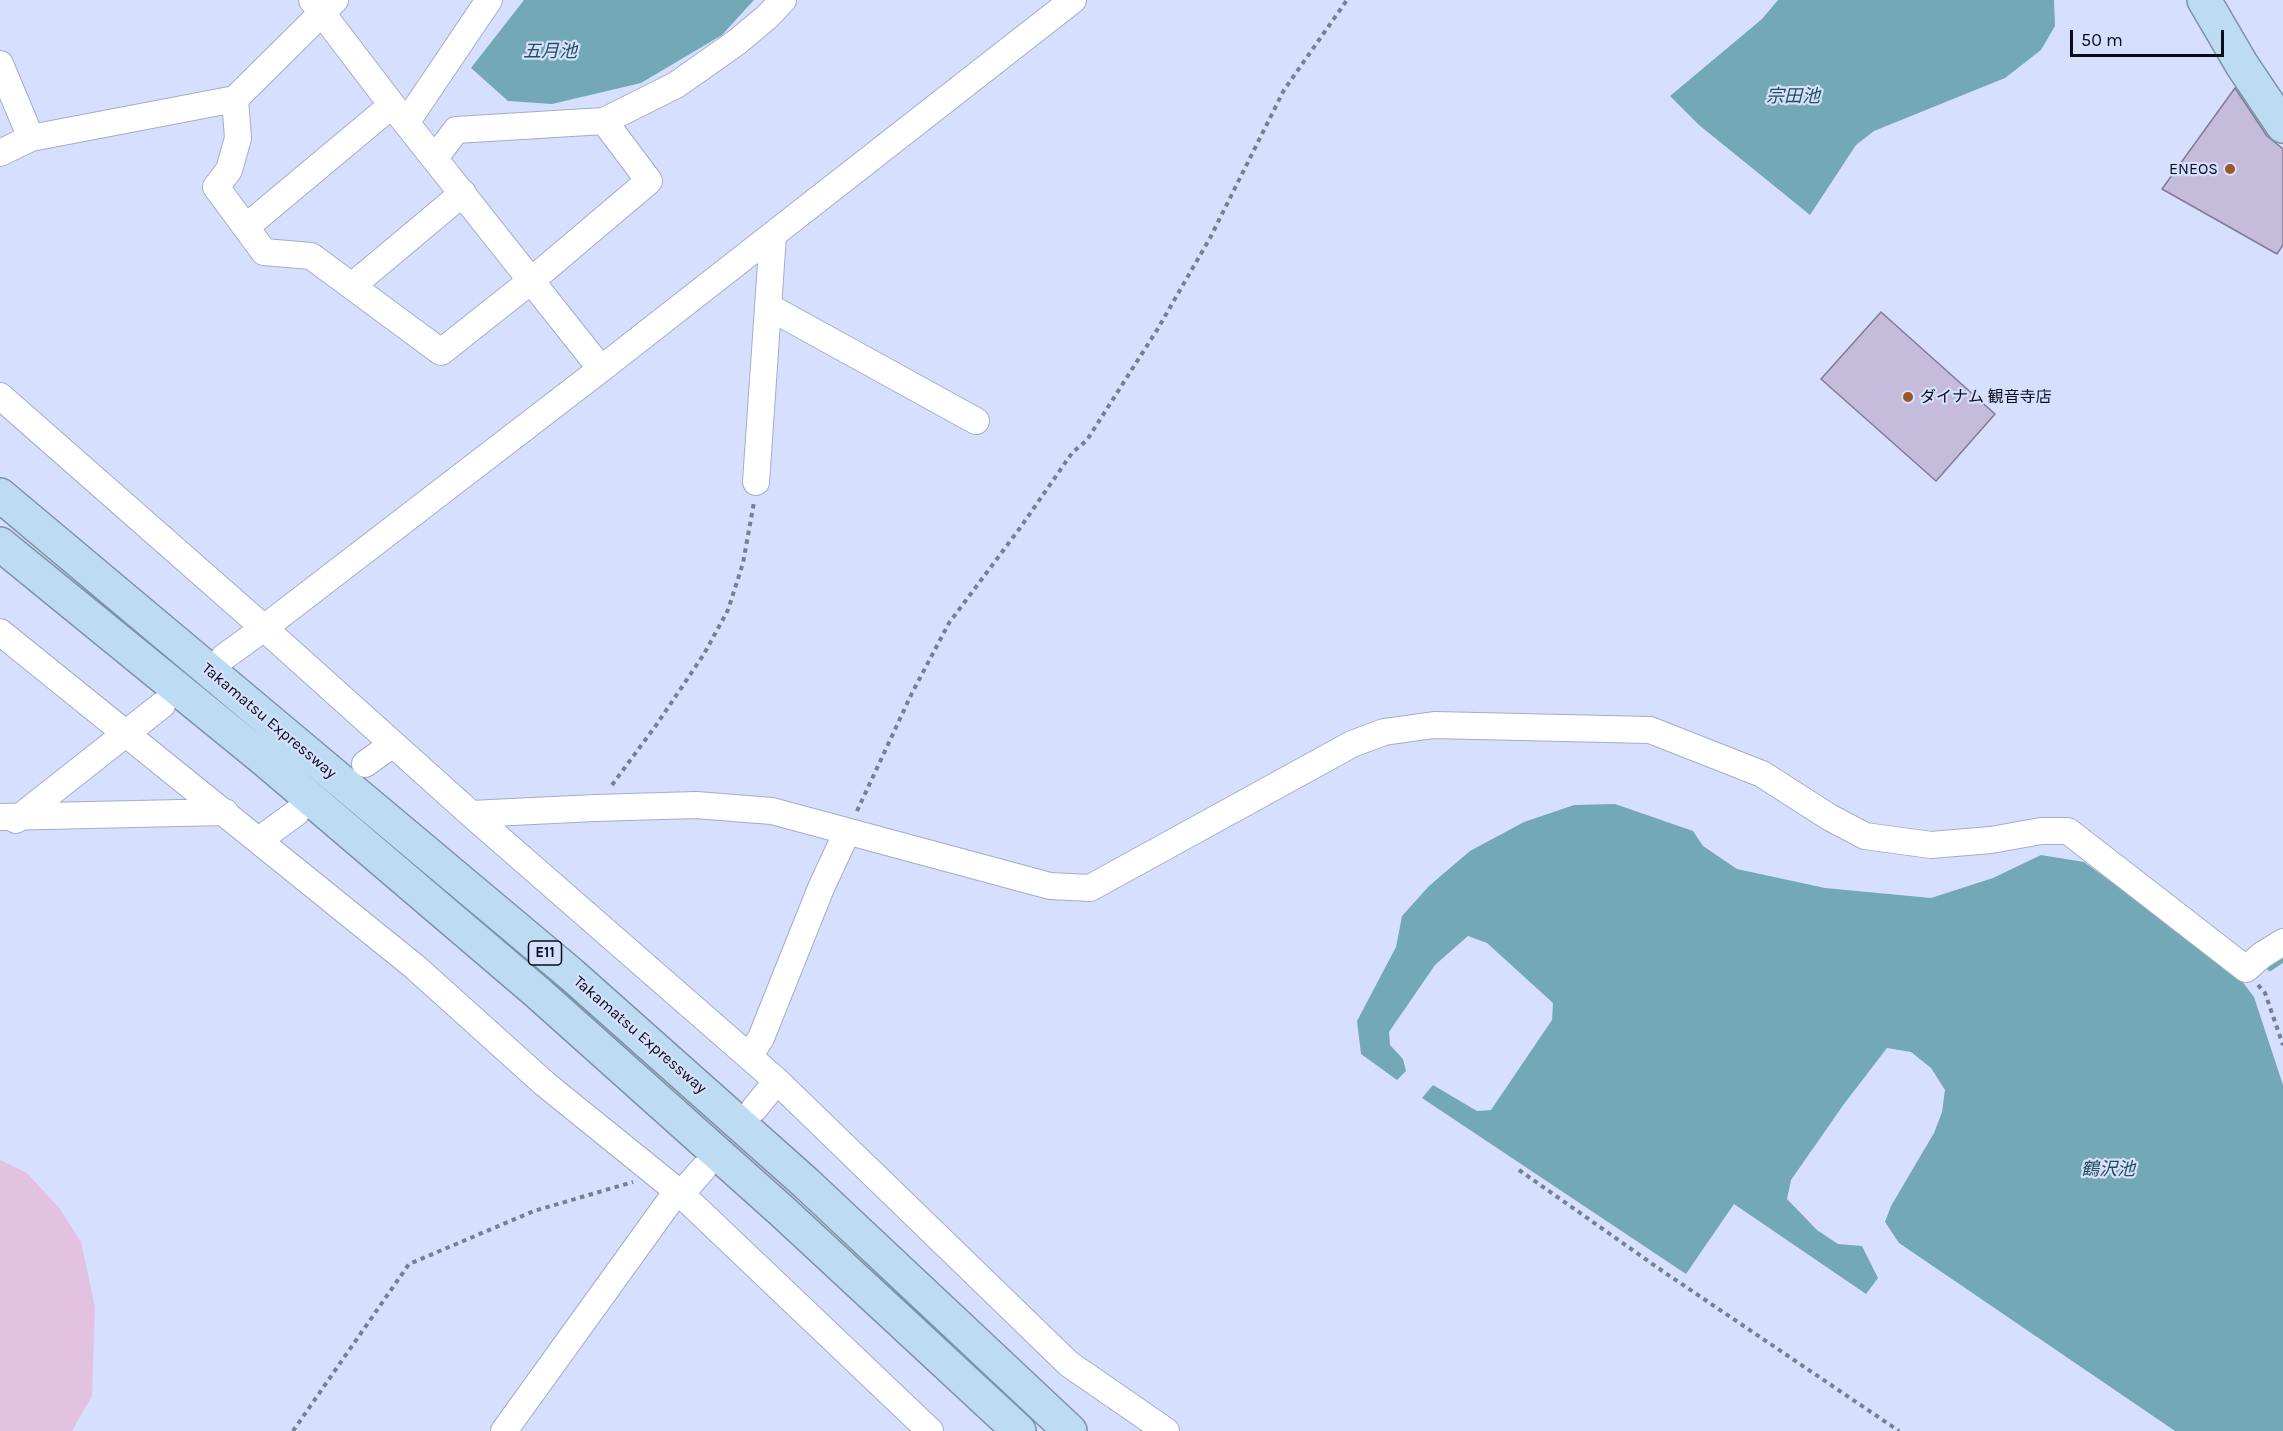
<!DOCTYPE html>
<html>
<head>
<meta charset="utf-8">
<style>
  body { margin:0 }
  #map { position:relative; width:2283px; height:1431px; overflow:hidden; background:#d6e0fe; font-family:Karla,sans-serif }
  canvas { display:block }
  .scale { position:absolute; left:2070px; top:30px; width:154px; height:27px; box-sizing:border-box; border:3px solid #0a0d17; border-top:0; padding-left:8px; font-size:18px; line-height:21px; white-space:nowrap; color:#0a0d17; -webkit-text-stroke:4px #d6e0fe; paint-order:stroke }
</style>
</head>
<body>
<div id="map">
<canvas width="2283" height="1431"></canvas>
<div class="scale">50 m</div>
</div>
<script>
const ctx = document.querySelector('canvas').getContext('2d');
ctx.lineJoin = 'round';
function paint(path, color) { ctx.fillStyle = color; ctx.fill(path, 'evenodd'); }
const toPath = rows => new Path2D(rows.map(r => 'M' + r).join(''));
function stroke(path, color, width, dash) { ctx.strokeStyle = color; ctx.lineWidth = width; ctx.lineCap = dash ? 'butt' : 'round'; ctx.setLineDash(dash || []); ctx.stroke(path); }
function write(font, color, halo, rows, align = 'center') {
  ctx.font = font + ' Karla,"Noto Sans JP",sans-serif'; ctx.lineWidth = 4.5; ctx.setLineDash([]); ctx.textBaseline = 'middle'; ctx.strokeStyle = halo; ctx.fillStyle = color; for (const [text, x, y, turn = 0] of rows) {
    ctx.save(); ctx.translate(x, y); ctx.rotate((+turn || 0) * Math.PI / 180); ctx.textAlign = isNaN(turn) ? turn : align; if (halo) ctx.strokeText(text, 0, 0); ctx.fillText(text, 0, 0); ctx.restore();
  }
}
paint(toPath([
  [0,1160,27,1173,60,1209,81,1242,95,1307,92,1396,72,1431,0,1431]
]), '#e2c1e1');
paint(toPath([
  [524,0,754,0,722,35,641,83,552,104,508,101,471,68],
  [1778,0,2054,0,2055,26,2041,50,2005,78,1874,131,1856,145,1810,215,1699,125,1670,96,1762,19],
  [1615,804,1693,831,1703,846,1737,869,1825,888,1931,898,1993,878,2041,855,2084,862,2236,973,2254,997,2283,1085,2283,1431,2175,1431,1899,1243,1885,1222,1891,1206,1934,1133,1942,1112,1945,1090,1931,1068,1911,1052,1887,1048,1844,1104,1791,1180,1787,1199,1817,1230,1838,1244,1862,1246,1878,1278,1866,1294,1734,1204,1686,1274,1422,1098,1433,1085,1477,1111,1491,1110,1552,1020,1553,1003,1487,943,1468,936,1435,965,1389,1032,1390,1045,1403,1059,1406,1071,1397,1080,1361,1054,1357,1021,1396,947,1402,916,1429,886,1470,851,1524,822,1574,805]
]), '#73a9b6');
stroke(toPath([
  [2270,968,2283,959]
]), '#73a9b6', 6);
const building = toPath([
  [2235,88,2267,136,2283,149,2283,245,2277,254,2162,189,2235,88],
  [1881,312,1995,414,1936,481,1821,379,1881,312]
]);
paint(building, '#c5bcdb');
stroke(building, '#827a96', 1.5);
const minor = toPath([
  [312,0,392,105,601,369],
  [0,64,31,138],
  [235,99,238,138,229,170,216,187,264,252,311,256,441,352,532,280,649,181,604,121],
  [406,123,489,0],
  [0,153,31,138,235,99,335,0],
  [435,158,456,130,604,121,676,85,737,42,767,17,783,0],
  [246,227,392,105],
  [352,286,463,193],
  [769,307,976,421],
  [0,396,264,628,471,814,777,1081,1069,1364,1166,1431],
  [756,482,773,235],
  [0,632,415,967,545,1084,681,1194,930,1431],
  [224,657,264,628,601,369,1073,0],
  [365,764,393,744],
  [471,814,595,808,696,805,772,811,1050,886,1090,888,1352,744,1384,732,1434,725,1650,730,1762,774,1829,817,1865,836,1931,845,1991,840,2041,831,2068,831,2246,969,2262,955,2283,942],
  [0,817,225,812],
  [16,820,162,705],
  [259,840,296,813],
  [749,1056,761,1038,821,888,847,832],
  [754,1109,777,1081],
  [681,1194,703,1169],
  [504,1431,677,1191]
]);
const highway = toPath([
  [2204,0,2242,65,2283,126],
  [0,495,571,974,807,1184,1070,1431],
  [0,544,265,760,537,992,783,1212,1019,1431]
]);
stroke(minor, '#a3adca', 28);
stroke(highway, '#7e93a6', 36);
stroke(toPath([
  [612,785,657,724,704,654,728,610,743,563,754,502],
  [857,811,912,693,949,623,1020,528,1072,453,1087,440,1157,330,1210,238,1284,90,1347,0],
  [2258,985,2265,993,2283,1045],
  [1519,1170,1661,1270,1899,1431],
  [293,1431,409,1264,534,1211,633,1182]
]), '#787f93', 4, [4.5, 4.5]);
stroke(minor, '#fff', 26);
stroke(highway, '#bddbf3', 33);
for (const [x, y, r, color] of [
  [2230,169,6,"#9b572a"],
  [1908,397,6,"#9b572a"]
]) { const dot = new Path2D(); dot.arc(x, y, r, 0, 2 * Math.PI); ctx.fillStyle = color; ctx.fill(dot); stroke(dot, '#d6e0fe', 2); }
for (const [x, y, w] of [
  [545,953,33]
]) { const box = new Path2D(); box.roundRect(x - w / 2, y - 12, w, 24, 4.5); ctx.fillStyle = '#d6e0fe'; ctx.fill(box); stroke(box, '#0a0d17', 1.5); }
write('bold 15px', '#0a0d17', null, [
  ["E11",545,953]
]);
write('16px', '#0a0d17', '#d6e0fe', [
  ["ENEOS",2218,169],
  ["ダイナム 観音寺店",1920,397,"left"]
], 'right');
write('16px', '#0a0d17', '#d6e0fe', [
  ["Takamatsu Expressway",269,721,40],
  ["Takamatsu Expressway",640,1035,41]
]);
write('italic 18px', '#20505a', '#d6e0fe', [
  ["五月池",550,52],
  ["宗田池",1793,97],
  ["鶴沢池",2108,1170]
]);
</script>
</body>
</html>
